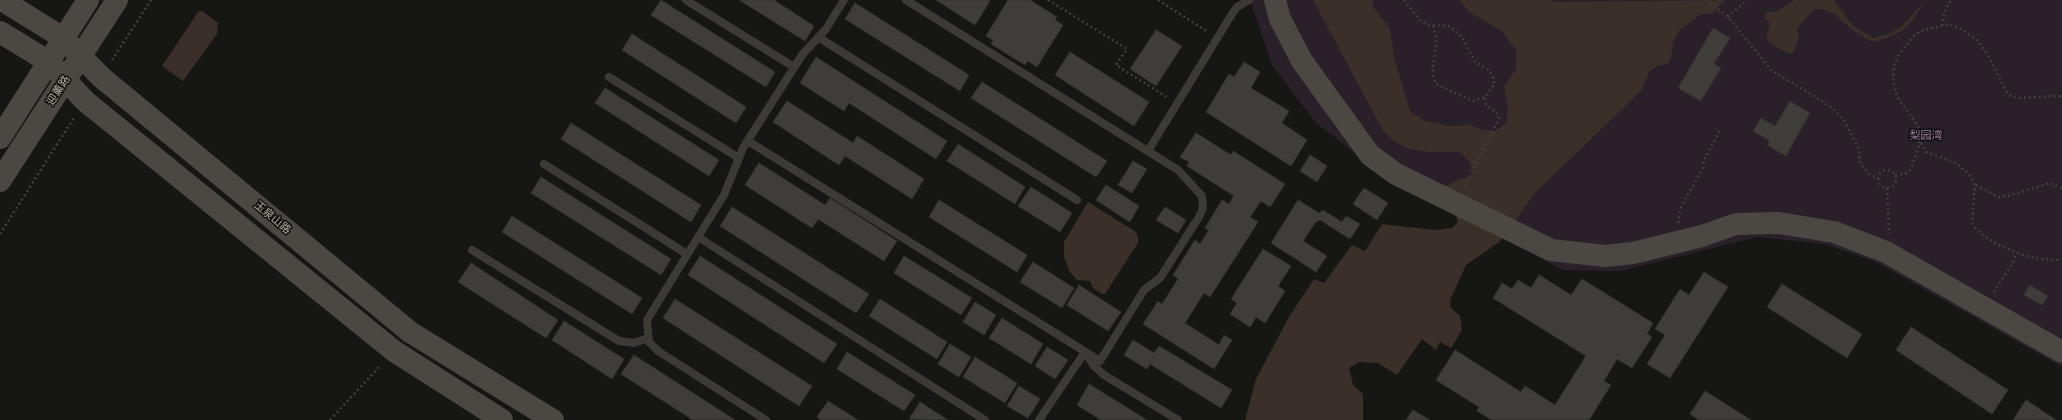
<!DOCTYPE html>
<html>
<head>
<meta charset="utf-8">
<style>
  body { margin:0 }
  canvas { display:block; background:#161614 }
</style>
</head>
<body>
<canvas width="2062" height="420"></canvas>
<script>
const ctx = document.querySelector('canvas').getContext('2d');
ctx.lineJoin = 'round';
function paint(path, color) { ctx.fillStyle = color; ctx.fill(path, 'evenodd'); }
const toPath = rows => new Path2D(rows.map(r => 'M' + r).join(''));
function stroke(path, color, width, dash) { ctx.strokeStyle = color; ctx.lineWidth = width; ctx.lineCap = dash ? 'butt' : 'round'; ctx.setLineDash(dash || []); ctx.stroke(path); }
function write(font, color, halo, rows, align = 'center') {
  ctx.font = font + ' "Titillium Web","Noto Sans SC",sans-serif'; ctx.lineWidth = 3; ctx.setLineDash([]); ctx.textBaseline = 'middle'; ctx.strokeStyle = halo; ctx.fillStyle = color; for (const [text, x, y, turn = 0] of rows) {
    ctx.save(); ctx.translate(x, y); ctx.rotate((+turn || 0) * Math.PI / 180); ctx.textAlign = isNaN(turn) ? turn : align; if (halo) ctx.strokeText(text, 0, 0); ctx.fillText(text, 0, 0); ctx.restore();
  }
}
paint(toPath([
  [1250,0,2062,0,2062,367,1876,262,1825,244,1758,237,1620,271,1563,270,1383,174,1316,123,1272,65]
]), '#292029');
paint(toPath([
  [1313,0,1373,0,1373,7,1390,28,1394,57,1410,111,1425,121,1449,126,1462,126,1469,124,1481,130,1495,131,1506,123,1508,108,1504,87,1516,69,1516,50,1502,31,1469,12,1459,0,1550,0,1555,2,1725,0,1712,14,1701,14,1680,30,1673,42,1671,59,1667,64,1656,66,1649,72,1642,90,1536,192,1499,242,1466,265,1450,300,1451,308,1460,316,1462,330,1451,348,1440,342,1436,350,1422,339,1397,375,1378,363,1359,362,1349,368,1353,385,1363,394,1363,420,1245,420,1256,379,1289,317,1314,279,1324,283,1352,245,1365,251,1382,224,1435,230,1452,228,1458,222,1444,187,1461,178,1473,176,1470,162,1459,152,1428,152,1410,149,1395,142,1383,131],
  [1794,0,1834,0,1853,26,1874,38,1888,34,1902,26,1926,0,1912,21,1902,31,1889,37,1876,41,1870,41,1854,31,1834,14,1823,9,1814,9,1797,29,1799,35,1796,46,1794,52,1790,54,1779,49,1766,39,1770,23,1764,18,1767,12,1776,12],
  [202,11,218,23,217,34,183,81,162,66,198,12],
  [1088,202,1136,232,1138,239,1138,243,1105,294,1102,294,1093,288,1090,281,1077,280,1070,272,1064,257,1064,242]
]), '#3b2f2a');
const building = toPath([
  [661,0,775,72,766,87,651,15,661,0],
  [739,0,774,0,814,26,805,41,739,0],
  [936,0,988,0,990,1,975,25,936,0],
  [1008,0,1030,0,1057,17,1055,20,1063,25,1037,67,1028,61,1025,65,991,44,993,40,986,36,1008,0],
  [855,3,969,75,960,91,845,19,855,3],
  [1713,28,1730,38,1714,64,1721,68,1701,101,1678,88,1713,28],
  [1156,30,1182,46,1156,86,1130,69,1156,30],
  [632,34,746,107,736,123,622,50,632,34],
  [1070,52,1149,102,1134,126,1055,75,1070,52],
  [816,57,947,141,936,159,849,103,844,111,800,83,816,57],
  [1244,62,1260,72,1251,88,1289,111,1282,123,1307,140,1291,166,1206,112,1229,74,1234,77,1244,62],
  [982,82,1107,161,1096,177,971,98,982,82],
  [605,88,719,160,709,176,595,103,605,88],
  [787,101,853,143,857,136,924,179,912,199,845,156,839,165,773,122,787,101],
  [1790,101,1810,113,1786,156,1767,145,1770,141,1753,131,1761,118,1775,126,1790,101],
  [571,123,701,205,691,222,561,139,571,123],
  [1196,133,1231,155,1233,151,1285,184,1270,207,1261,201,1250,217,1258,222,1210,297,1204,293,1185,323,1219,345,1224,335,1232,340,1214,369,1143,324,1158,301,1162,304,1178,279,1173,275,1195,240,1200,244,1209,230,1205,228,1222,200,1229,204,1234,196,1187,166,1189,162,1180,157,1196,133],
  [958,144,1025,187,1015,204,947,161,958,144],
  [1310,155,1327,166,1317,182,1300,171,1310,155],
  [1133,161,1147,169,1132,193,1118,185,1133,161],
  [759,163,825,205,830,198,897,241,884,261,818,219,812,228,745,185,759,163],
  [541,177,671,259,661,275,531,193,541,177],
  [1106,185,1139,206,1130,222,1096,200,1106,185],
  [1031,187,1072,213,1060,232,1018,206,1031,187],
  [1364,188,1388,203,1377,220,1353,204,1364,188],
  [939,200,1027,255,1017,272,929,217,939,200],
  [1298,200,1319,213,1323,210,1342,222,1346,216,1360,224,1350,239,1320,220,1315,223,1303,241,1327,256,1316,272,1271,243,1298,200],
  [732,207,869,294,856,313,720,226,732,207],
  [1165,207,1186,220,1178,233,1156,220,1165,207],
  [512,216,642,298,632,314,502,232,512,216],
  [1263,249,1291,266,1278,286,1285,291,1265,323,1256,317,1250,327,1230,314,1237,303,1231,299,1263,249],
  [700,256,837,344,824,363,688,275,700,256],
  [904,256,972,298,961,315,894,273,904,256],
  [1033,262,1074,288,1062,308,1020,282,1033,262],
  [471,263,558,320,546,338,458,282,471,263],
  [1704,272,1728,287,1670,378,1647,364,1665,335,1655,329,1680,289,1689,295,1704,272],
  [1539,275,1571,295,1582,279,1653,323,1647,334,1652,337,1632,368,1617,359,1604,381,1611,385,1589,420,1492,420,1477,411,1479,407,1436,380,1455,350,1521,392,1525,386,1555,405,1586,356,1493,298,1502,283,1512,289,1518,280,1531,288,1539,275],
  [1782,284,1862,334,1847,358,1767,307,1782,284],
  [1079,285,1121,312,1108,331,1067,305,1079,285],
  [2030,285,2048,296,2042,305,2024,295,2030,285],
  [675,299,812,386,799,406,663,318,675,299],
  [880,299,947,342,937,359,869,316,880,299],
  [975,302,996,315,984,335,963,322,975,302],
  [1002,318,1043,344,1031,364,989,338,1002,318],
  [564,321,624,359,612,379,552,340,564,321],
  [1911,327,2008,390,1992,414,1896,350,1911,327],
  [1133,340,1154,353,1159,346,1232,390,1221,408,1150,364,1147,369,1124,355,1133,340],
  [950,344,971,357,959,377,938,364,950,344],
  [1047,347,1068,360,1055,379,1035,366,1047,347],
  [847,352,915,395,904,411,837,369,847,352],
  [634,355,735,420,693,420,621,374,634,355],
  [975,357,1017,383,1005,403,963,377,975,357],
  [1089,384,1147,420,1101,420,1077,405,1089,384],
  [1019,386,1040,399,1028,418,1007,406,1019,386],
  [1705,391,1751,420,1699,420,1690,414,1705,391],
  [2026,400,2056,420,2013,420,2026,400],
  [828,401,858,420,821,420,817,417,828,401],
  [920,402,948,420,909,419,920,402],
  [1413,410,1430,420,1406,420,1413,410]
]);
paint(building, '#3e3d39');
stroke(building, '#32322e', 1);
stroke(toPath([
  [1048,0,1127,49,1116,65,1168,98],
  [1158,0,1208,32],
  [1404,0,1421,21,1428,25,1450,26,1462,37,1475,62,1488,69,1494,79,1494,85,1485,97,1474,101,1468,99,1436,84,1433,75,1433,64,1437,40,1433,26],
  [1706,0,1728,17,1771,70,1833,108,1845,122,1858,147,1861,165,1869,174,1877,178],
  [1728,17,1747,0],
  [1942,26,1944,13,1951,0],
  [112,60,151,0],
  [1921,143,1926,152,1956,163,1971,176,1975,185,1972,221,1975,228,1983,235,1998,245,2023,255,2041,259,2062,260],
  '1878 179a9 9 0 1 1 18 0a9 9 0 1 1-18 0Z',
  [1895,175,1906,173,1911,169,1920,143,1918,126,1897,97,1893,80,1894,66,1898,56,1912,38,1920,31,1949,24,1961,29,1976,39,1988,55,2006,91,2011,96,2020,98,2054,96,2062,97],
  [1976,185,1998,197,2008,196,2049,183,2062,188],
  [1465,186,1499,118,1497,113,1486,105,1485,97],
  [1887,188,1889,234],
  [1678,223,1681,207,1703,168,1704,160,1720,130],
  [0,234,75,116],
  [1994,292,2013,263,2016,253],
  [330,420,381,365]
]), '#423f3b', 2.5, [2, 3]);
stroke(toPath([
  [686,0,794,67],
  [818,37,1077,200],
  [609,77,739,158],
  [748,141,1100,361,1144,290,1160,278,1199,217,1203,208,1202,196,1178,170,906,0],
  [1148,151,1232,14,1237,7,1249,0],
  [544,164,687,254],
  [698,237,985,420],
  [472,250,619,341,634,343,648,338],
  [766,420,658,351,649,342,647,320,724,195,743,148,802,55,826,29,844,0],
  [1039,420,1085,352,1094,366,1104,375,1178,420]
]), '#3b3a35', 8);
stroke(toPath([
  [2,0,63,38,101,77,410,332,553,420],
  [1275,0,1280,19,1302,61,1370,155,1396,174,1551,250,1605,256,1633,253,1702,236,1736,224,1779,223,1834,232,1886,252,2062,352],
  [0,32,49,62,85,101,394,351,502,420],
  [0,138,88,0],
  [0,181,117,0]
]), '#4b4843', 22);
write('11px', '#b7b0a5', '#11110f', [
  ["迎薰路",59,91,-57],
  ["玉泉山路",272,218,40]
]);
write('11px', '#a17ba3', '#11110f', [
  ["梨园湾",1926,136]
]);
</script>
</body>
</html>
